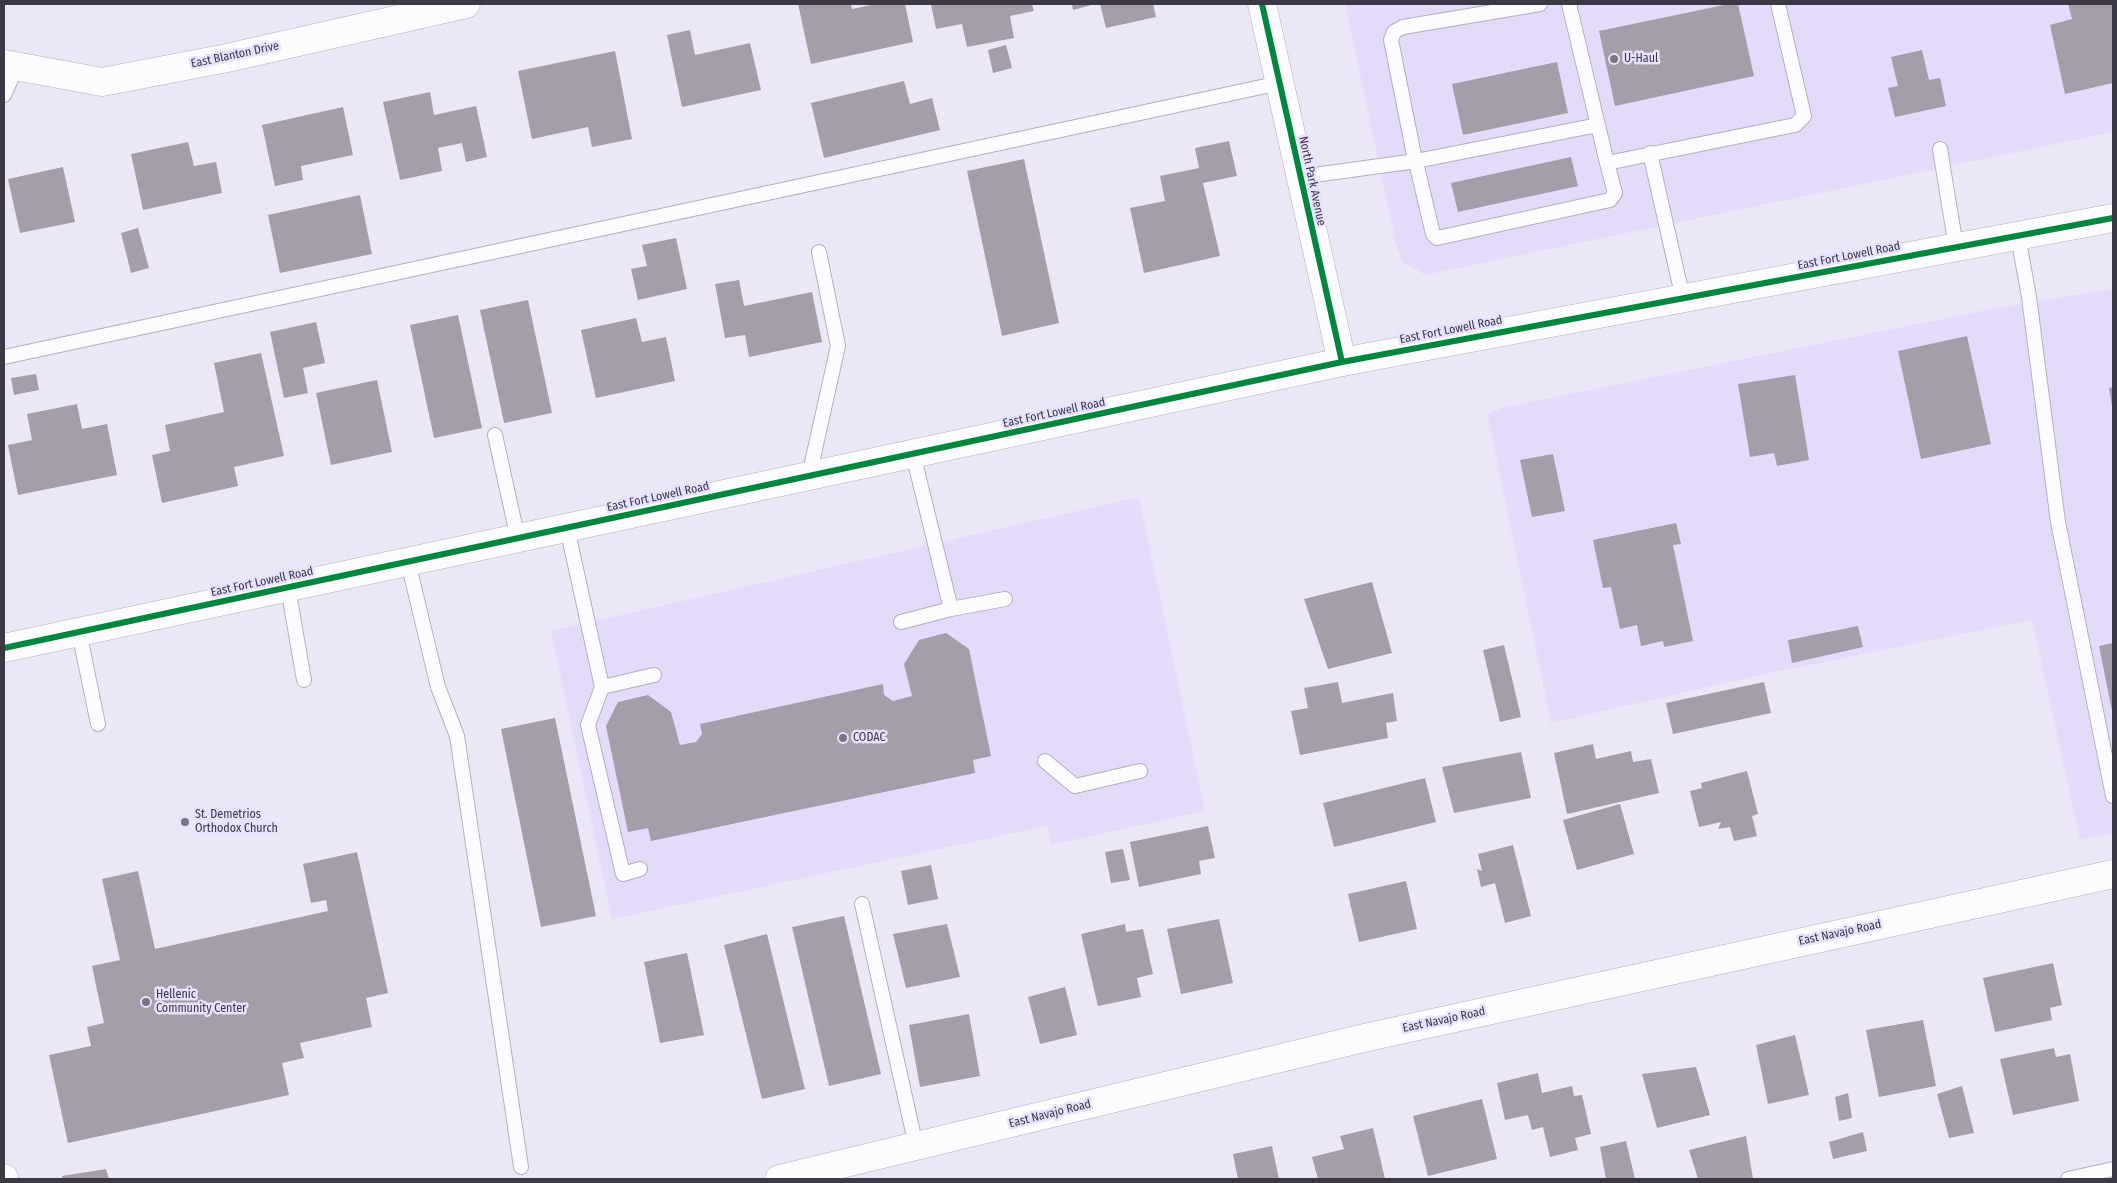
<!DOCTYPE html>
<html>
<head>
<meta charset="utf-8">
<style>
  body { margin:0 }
  #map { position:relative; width:2117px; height:1183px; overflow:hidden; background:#ece7f7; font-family:"Fira Sans Condensed",sans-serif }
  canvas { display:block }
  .frame { position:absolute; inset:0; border:5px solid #3c3846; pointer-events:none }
</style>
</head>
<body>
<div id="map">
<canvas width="2117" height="1183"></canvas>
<div class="frame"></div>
</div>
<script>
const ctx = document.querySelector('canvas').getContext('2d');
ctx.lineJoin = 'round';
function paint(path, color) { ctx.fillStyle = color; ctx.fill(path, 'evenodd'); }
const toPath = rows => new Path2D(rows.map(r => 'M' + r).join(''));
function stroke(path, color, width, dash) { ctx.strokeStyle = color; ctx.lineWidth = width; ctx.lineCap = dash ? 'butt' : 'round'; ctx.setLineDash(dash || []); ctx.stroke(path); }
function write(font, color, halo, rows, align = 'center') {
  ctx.font = font + ' "Fira Sans Condensed",sans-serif'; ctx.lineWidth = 5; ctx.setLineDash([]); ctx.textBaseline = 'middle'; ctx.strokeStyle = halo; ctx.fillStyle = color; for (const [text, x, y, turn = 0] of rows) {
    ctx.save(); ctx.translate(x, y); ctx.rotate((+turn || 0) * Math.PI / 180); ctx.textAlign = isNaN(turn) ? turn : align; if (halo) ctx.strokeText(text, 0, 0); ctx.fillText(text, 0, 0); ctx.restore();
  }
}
paint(toPath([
  [1345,4,2113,4,2113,132,1425,275,1402,261,1396,244],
  [2113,289,2113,833,2080,840,2032,620,1769,673,1551,723,1487,413,1505,407,1987,310],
  [1139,497,1205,811,1051,845,1047,826,612,919,551,631]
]), '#e4dbfa');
paint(toPath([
  [798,4,851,4,852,9,876,4,905,4,913,42,811,64],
  [931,4,1032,4,1034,11,1010,16,1014,38,967,47,962,24,936,29],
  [1072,4,1095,4,1073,10],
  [1100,4,1153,4,1156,17,1106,28],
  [1729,4,1738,4,1754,76,1615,106,1599,31],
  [2068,4,2113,4,2113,83,2065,94,2050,25,2072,19],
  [690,30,695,55,750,43,761,90,682,107,667,35],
  [1006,45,1012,68,993,73,988,50],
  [1922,50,1929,80,1940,78,1946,106,1895,117,1888,88,1898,86,1891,57],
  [615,51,632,139,592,147,588,127,532,139,518,71],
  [1557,62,1568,113,1463,135,1452,84],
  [904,81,910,104,932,98,940,130,824,158,811,103],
  [430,92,434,115,476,106,487,157,466,162,462,143,438,148,442,171,400,180,383,102],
  [343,107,353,155,301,166,303,180,275,186,262,125],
  [1229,141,1237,176,1203,183,1220,256,1144,273,1130,208,1165,201,1160,176,1199,168,1195,148],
  [188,142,194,166,216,162,222,193,143,210,131,154],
  [1571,157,1578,186,1458,212,1451,183],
  [1024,159,1059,323,1002,336,967,171],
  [63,167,75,222,20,233,8,179],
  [360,195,372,254,280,273,268,215],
  [138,228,149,268,131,273,121,233],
  [676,238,687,289,638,300,631,269,647,266,642,245],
  [739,280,744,306,812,292,822,342,749,357,745,335,725,338,715,284],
  [528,300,552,413,504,423,480,310],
  [458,315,482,428,434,438,410,325],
  [636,318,642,342,666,337,675,381,596,398,581,330],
  [316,322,325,363,303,368,308,393,284,398,270,332],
  [1967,336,1991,444,1921,459,1898,351],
  [261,353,284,456,234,467,238,486,162,503,152,455,170,451,165,425,224,412,214,363],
  [36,374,39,390,14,395,11,378],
  [1795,375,1809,460,1777,466,1774,453,1750,457,1738,384],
  [377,380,392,452,331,465,316,393],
  [2113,387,2113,406,2112,406,2109,388],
  [77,404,82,429,107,424,117,475,18,495,8,445,32,440,27,414],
  [1553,454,1565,511,1532,517,1520,460],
  [1676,523,1681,544,1673,545,1693,641,1664,647,1663,641,1641,646,1637,625,1620,629,1611,587,1603,588,1593,540],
  [1372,582,1392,653,1328,669,1304,599],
  [1858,626,1863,647,1792,663,1788,640],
  [946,633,969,649,991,756,973,760,975,773,651,841,648,828,628,832,606,726,618,702,648,695,671,712,680,745,696,742,702,734,700,724,883,684,884,695,893,701,912,696,904,664,919,640],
  [2113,643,2113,711,2112,711,2099,646],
  [1504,645,1521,717,1500,722,1483,650],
  [1338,682,1342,703,1393,693,1397,721,1386,723,1388,738,1300,755,1291,711,1308,708,1304,688],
  [1764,682,1771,713,1673,734,1666,703],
  [555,718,596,916,541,927,501,729],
  [1593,744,1596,759,1631,751,1633,762,1651,759,1659,793,1567,814,1554,753],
  [1521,752,1531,798,1454,813,1442,767],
  [1747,771,1758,814,1752,816,1757,836,1734,841,1730,827,1718,829,1721,822,1699,827,1690,791,1702,788,1701,783],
  [1425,778,1436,822,1334,847,1323,803],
  [1620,804,1634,854,1577,870,1563,820],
  [1208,826,1215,858,1199,861,1201,874,1139,887,1130,842],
  [1513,845,1531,916,1505,923,1495,883,1481,887,1477,869,1482,871,1478,854],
  [1123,849,1130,880,1111,883,1105,852],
  [357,852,388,993,366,998,372,1027,300,1043,304,1058,282,1063,289,1095,68,1143,49,1055,91,1046,87,1027,104,1023,92,966,120,960,102,879,138,871,155,949,328,911,326,900,311,903,303,864],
  [931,865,938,899,908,905,901,871],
  [1406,881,1417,929,1359,942,1348,894],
  [844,916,881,1074,829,1086,792,927],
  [1219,919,1233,983,1181,994,1167,929],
  [947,924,960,977,906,988,893,934],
  [1125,924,1126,932,1143,929,1153,974,1137,978,1141,997,1098,1006,1081,934],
  [767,934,805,1089,762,1099,724,945],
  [687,953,704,1035,660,1043,644,962],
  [2053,963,2062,1005,2050,1008,2052,1020,1995,1032,1983,978],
  [1065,987,1077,1035,1040,1044,1028,997],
  [969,1014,980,1076,920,1087,909,1025],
  [1923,1020,1936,1086,1879,1097,1866,1030],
  [1795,1035,1809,1095,1768,1104,1756,1045],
  [2054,1048,2056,1057,2070,1054,2079,1101,2013,1115,2000,1059],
  [1696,1067,1710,1115,1657,1128,1642,1074],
  [1538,1073,1542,1093,1572,1086,1574,1096,1582,1095,1591,1134,1575,1138,1578,1150,1550,1157,1543,1127,1532,1130,1528,1115,1505,1120,1497,1083],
  [1962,1086,1974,1133,1949,1138,1937,1094],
  [1848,1093,1852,1118,1839,1121,1835,1097],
  [1482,1099,1497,1159,1428,1176,1413,1116],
  [1373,1128,1385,1179,1318,1179,1312,1157,1344,1149,1340,1136],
  [1863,1132,1867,1151,1833,1159,1829,1142],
  [1746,1136,1753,1179,1698,1179,1689,1150],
  [1626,1141,1635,1179,1606,1179,1600,1147],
  [1272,1146,1279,1179,1238,1179,1233,1154],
  [106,1169,109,1179,63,1179,62,1176]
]), '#a59ea9');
const service = toPath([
  [1540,4,1403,27,1394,32,1391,40,1413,150,1433,234,1437,238,1610,200,1615,193,1607,163,1795,125,1804,116,1778,4],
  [1569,4,1607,163],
  [4,95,17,66],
  [1940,149,1956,247],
  [1650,153,1683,299],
  [1300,177,1416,161,1598,125],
  [2018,236,2029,297,2058,522,2113,796],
  [4,357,1280,83],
  [495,435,518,539],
  [809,476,838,346,819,252],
  [567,528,602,687,588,725,623,874,640,869],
  [408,562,438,687,457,736,521,1167],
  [288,588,304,680],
  [951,609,1005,599],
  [901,622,951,609,913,454],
  [79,632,98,724],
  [602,687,654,675],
  [1045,761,1075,786,1140,771],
  [862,904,916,1146],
  [2068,1179,2113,1169]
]);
const minor = toPath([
  [4,64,102,82,227,58,466,4],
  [4,1178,4,1179],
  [779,1179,1364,1038,2113,874]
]);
const tertiary = toPath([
  [1262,4,1342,362]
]);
const secondary = toPath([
  [4,648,1342,362,2113,218]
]);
stroke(service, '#b3afbc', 16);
stroke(minor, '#b3afbc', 29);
stroke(tertiary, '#b3afbc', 29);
stroke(secondary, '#b3afbc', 29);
stroke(service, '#fcfbfe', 14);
stroke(minor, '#fcfbfe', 28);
stroke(tertiary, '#fcfbfe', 28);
stroke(secondary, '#fcfbfe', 28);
stroke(toPath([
  [1262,4,1342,362],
  [4,648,1342,362,2113,218]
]), '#00873e', 6);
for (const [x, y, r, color] of [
  [1614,59,5,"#7a7584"],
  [843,738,5,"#7a7584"],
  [185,822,5,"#7a7584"],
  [146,1002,5,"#7a7584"]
]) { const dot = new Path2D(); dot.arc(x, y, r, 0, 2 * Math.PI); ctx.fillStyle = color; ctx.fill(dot); stroke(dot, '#e8e1fd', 2); }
write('12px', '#3c3846', '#e8e1fd', [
  ["East Blanton Drive",235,55,-12],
  ["North Park Avenue",1312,181,78],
  ["East Fort Lowell Road",1849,256,-11],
  ["East Fort Lowell Road",1451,330,-11],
  ["East Fort Lowell Road",1054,413,-12],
  ["East Fort Lowell Road",658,497,-12],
  ["East Fort Lowell Road",262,582,-12],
  ["East Navajo Road",1840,933,-12],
  ["East Navajo Road",1444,1020,-12],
  ["East Navajo Road",1050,1114,-14]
]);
write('12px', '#3c3846', '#e8e1fd', [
  ["U-Haul",1624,59],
  ["CODAC",853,738],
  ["St. Demetrios",195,815],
  ["Orthodox Church",195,829],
  ["Hellenic",156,995],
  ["Community Center",156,1009]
], 'left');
</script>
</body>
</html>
